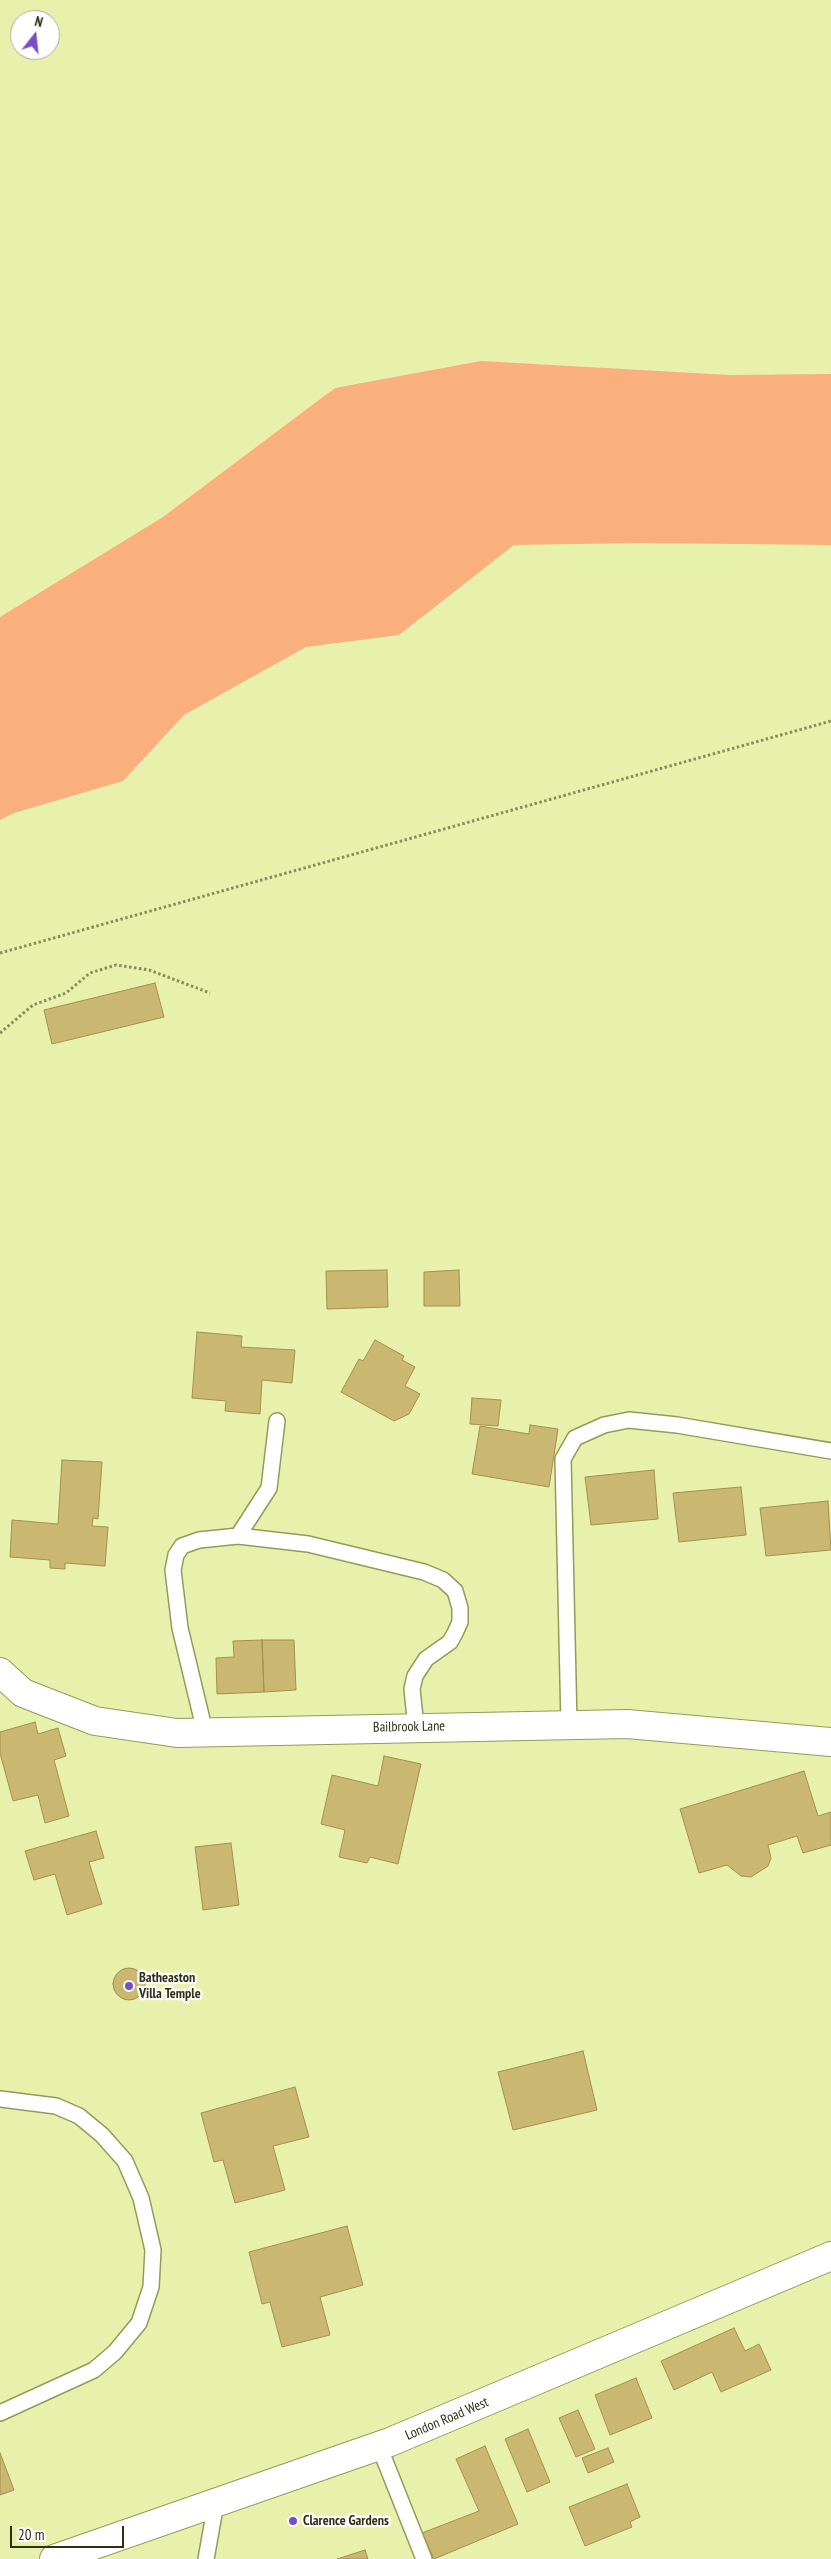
<!DOCTYPE html>
<html>
<head>
<meta charset="utf-8">
<style>
  body { margin:0 }
  #map { position:relative; width:831px; height:2559px; overflow:hidden; background:#e8f1ab; font-family:"PT Sans Narrow",sans-serif }
  canvas { display:block }
  .north { position:absolute; left:10px; top:10px; width:50px; height:50px; box-sizing:border-box; background:#fff; border:1px solid #abaca1; border-radius:50%; rotate:16deg; font-size:14px; font-weight:700; line-height:20px; text-align:center; color:#2d3013 }
  .north::after { content:''; display:block; margin:auto; width:18px; height:22px; background:#764fc8; clip-path:polygon(50% 0,100% 100%,50% 72%,0 100%) }
  .scale { position:absolute; left:10px; top:2526px; width:114px; height:22px; box-sizing:border-box; border:2px solid #2d3013; border-top:0; padding-left:6px; font-size:15px; line-height:18px; white-space:nowrap; color:#2d3013; -webkit-text-stroke:4px #fff; paint-order:stroke }
</style>
</head>
<body>
<div id="map">
<canvas width="831" height="2559"></canvas>
<div class="north">N</div>
<div class="scale">20 m</div>
</div>
<script>
const ctx = document.querySelector('canvas').getContext('2d');
ctx.lineJoin = 'round';
function paint(path, color) { ctx.fillStyle = color; ctx.fill(path, 'evenodd'); }
const toPath = rows => new Path2D(rows.map(r => 'M' + r).join(''));
function stroke(path, color, width, dash) { ctx.strokeStyle = color; ctx.lineWidth = width; ctx.lineCap = dash ? 'butt' : 'round'; ctx.setLineDash(dash || []); ctx.stroke(path); }
function write(font, color, halo, rows, align = 'center') {
  ctx.font = font + ' "PT Sans Narrow",sans-serif'; ctx.lineWidth = 4.5; ctx.setLineDash([]); ctx.textBaseline = 'middle'; ctx.strokeStyle = halo; ctx.fillStyle = color; for (const [text, x, y, turn = 0] of rows) {
    ctx.save(); ctx.translate(x, y); ctx.rotate((+turn || 0) * Math.PI / 180); ctx.textAlign = isNaN(turn) ? turn : align; if (halo) ctx.strokeText(text, 0, 0); ctx.fillText(text, 0, 0); ctx.restore();
  }
}
paint(toPath([
  [481,361,729,375,831,374,831,545,639,543,514,545,399,635,306,647,184,715,123,781,14,813,0,820,0,617,163,517,335,388]
]), '#f9af7e');
const building = toPath([
  [155,983,164,1017,52,1044,44,1010,155,983],
  [387,1270,388,1307,327,1309,326,1271,387,1270],
  [459,1270,460,1306,424,1306,424,1272,459,1270],
  [197,1332,242,1336,241,1347,295,1350,292,1383,262,1380,260,1414,225,1411,226,1401,192,1398,197,1332],
  [375,1340,404,1356,402,1360,415,1367,405,1386,420,1394,409,1414,394,1421,341,1392,359,1359,363,1361,375,1340],
  [472,1398,501,1400,498,1426,470,1424,472,1398],
  [530,1425,558,1429,549,1487,472,1474,480,1426,529,1434,530,1425],
  [62,1460,102,1462,98,1519,93,1518,92,1526,108,1527,105,1566,65,1563,65,1569,50,1568,50,1560,10,1557,12,1520,58,1524,62,1460],
  [654,1470,658,1519,591,1525,585,1477,654,1470],
  [741,1487,746,1535,679,1542,673,1493,741,1487],
  [828,1501,831,1550,766,1556,760,1508,828,1501],
  [262,1640,264,1692,217,1694,216,1658,234,1657,233,1641,262,1640],
  [262,1640,294,1640,296,1690,264,1692,262,1640],
  [35,1722,38,1734,58,1728,66,1756,54,1760,69,1816,45,1823,38,1795,13,1801,0,1753,0,1732,35,1722],
  [384,1756,421,1764,398,1864,370,1857,367,1863,339,1857,345,1830,321,1824,332,1775,378,1786,384,1756],
  [804,1771,818,1816,831,1812,831,1845,803,1853,797,1836,768,1845,771,1858,768,1866,751,1877,741,1876,727,1865,699,1873,680,1809,804,1771],
  [96,1831,104,1858,89,1862,102,1904,67,1915,55,1874,34,1880,25,1851,96,1831],
  [231,1843,239,1905,203,1910,195,1847,231,1843],
  '113 1984a16 16 0 1 1 32 0a16 16 0 1 1-32 0Z',
  [583,2051,597,2110,513,2130,498,2072,583,2051],
  [295,2087,309,2137,273,2146,285,2190,235,2203,223,2160,214,2162,201,2113,295,2087],
  [347,2226,363,2285,320,2297,330,2335,282,2347,270,2302,262,2304,249,2252,347,2226],
  [734,2328,745,2351,759,2344,771,2370,721,2392,712,2372,674,2390,661,2361,734,2328],
  [636,2378,652,2418,610,2435,595,2395,636,2378],
  [578,2410,595,2449,576,2457,559,2418,578,2410],
  [528,2429,550,2482,527,2492,505,2439,528,2429],
  [485,2446,518,2524,434,2559,422,2533,479,2511,456,2459,485,2446],
  [608,2448,614,2462,588,2473,582,2458,608,2448],
  [0,2453,14,2490,0,2495,0,2453],
  [627,2484,640,2517,630,2522,632,2527,585,2546,569,2507,627,2484],
  [365,2550,368,2559,337,2559,365,2550]
]);
paint(building, '#cab772');
stroke(building, '#a3904c', 1);
const service = toPath([
  [238,1536,308,1544,424,1572,443,1580,455,1591,460,1608,460,1622,455,1633,450,1642,426,1659,415,1676,412,1689,416,1727],
  [569,1725,563,1459,575,1438,604,1425,629,1420,677,1425,831,1451],
  [205,1732,180,1628,173,1570,176,1555,182,1546,199,1540,238,1536,269,1488,277,1421],
  [0,2099,56,2106,79,2116,102,2135,125,2161,141,2198,153,2250,151,2287,139,2323,115,2352,94,2370,0,2413],
  [379,2446,424,2559],
  [206,2559,216,2503]
]);
const minor = toPath([
  [0,1672,23,1693,95,1721,177,1733,627,1724,831,1742]
]);
const tertiary = toPath([
  [54,2559,390,2442,831,2256]
]);
stroke(service, '#949b58', 18);
stroke(minor, '#949b58', 30);
stroke(tertiary, '#949b58', 30);
stroke(toPath([
  [0,953,831,721],
  [0,1033,33,1005,66,993,90,973,116,965,149,970,210,993]
]), '#878d5c', 3, [2.5, 2.5]);
stroke(service, '#fff', 15);
stroke(minor, '#fff', 28);
stroke(tertiary, '#fff', 28);
for (const [x, y, r, color] of [
  [129,1986,5,"#764fc8"],
  [293,2521,5,"#764fc8"]
]) { const dot = new Path2D(); dot.arc(x, y, r, 0, 2 * Math.PI); ctx.fillStyle = color; ctx.fill(dot); stroke(dot, '#fff', 2); }
write('14px', '#2d3013', '#fff', [
  ["Bailbrook Lane",409,1727,-1],
  ["London Road West",447,2419,-23]
]);
write('bold 14px', '#2d3013', '#fff', [
  ["Batheaston",139,1978],
  ["Villa Temple",139,1994],
  ["Clarence Gardens",303,2521]
], 'left');
</script>
</body>
</html>
